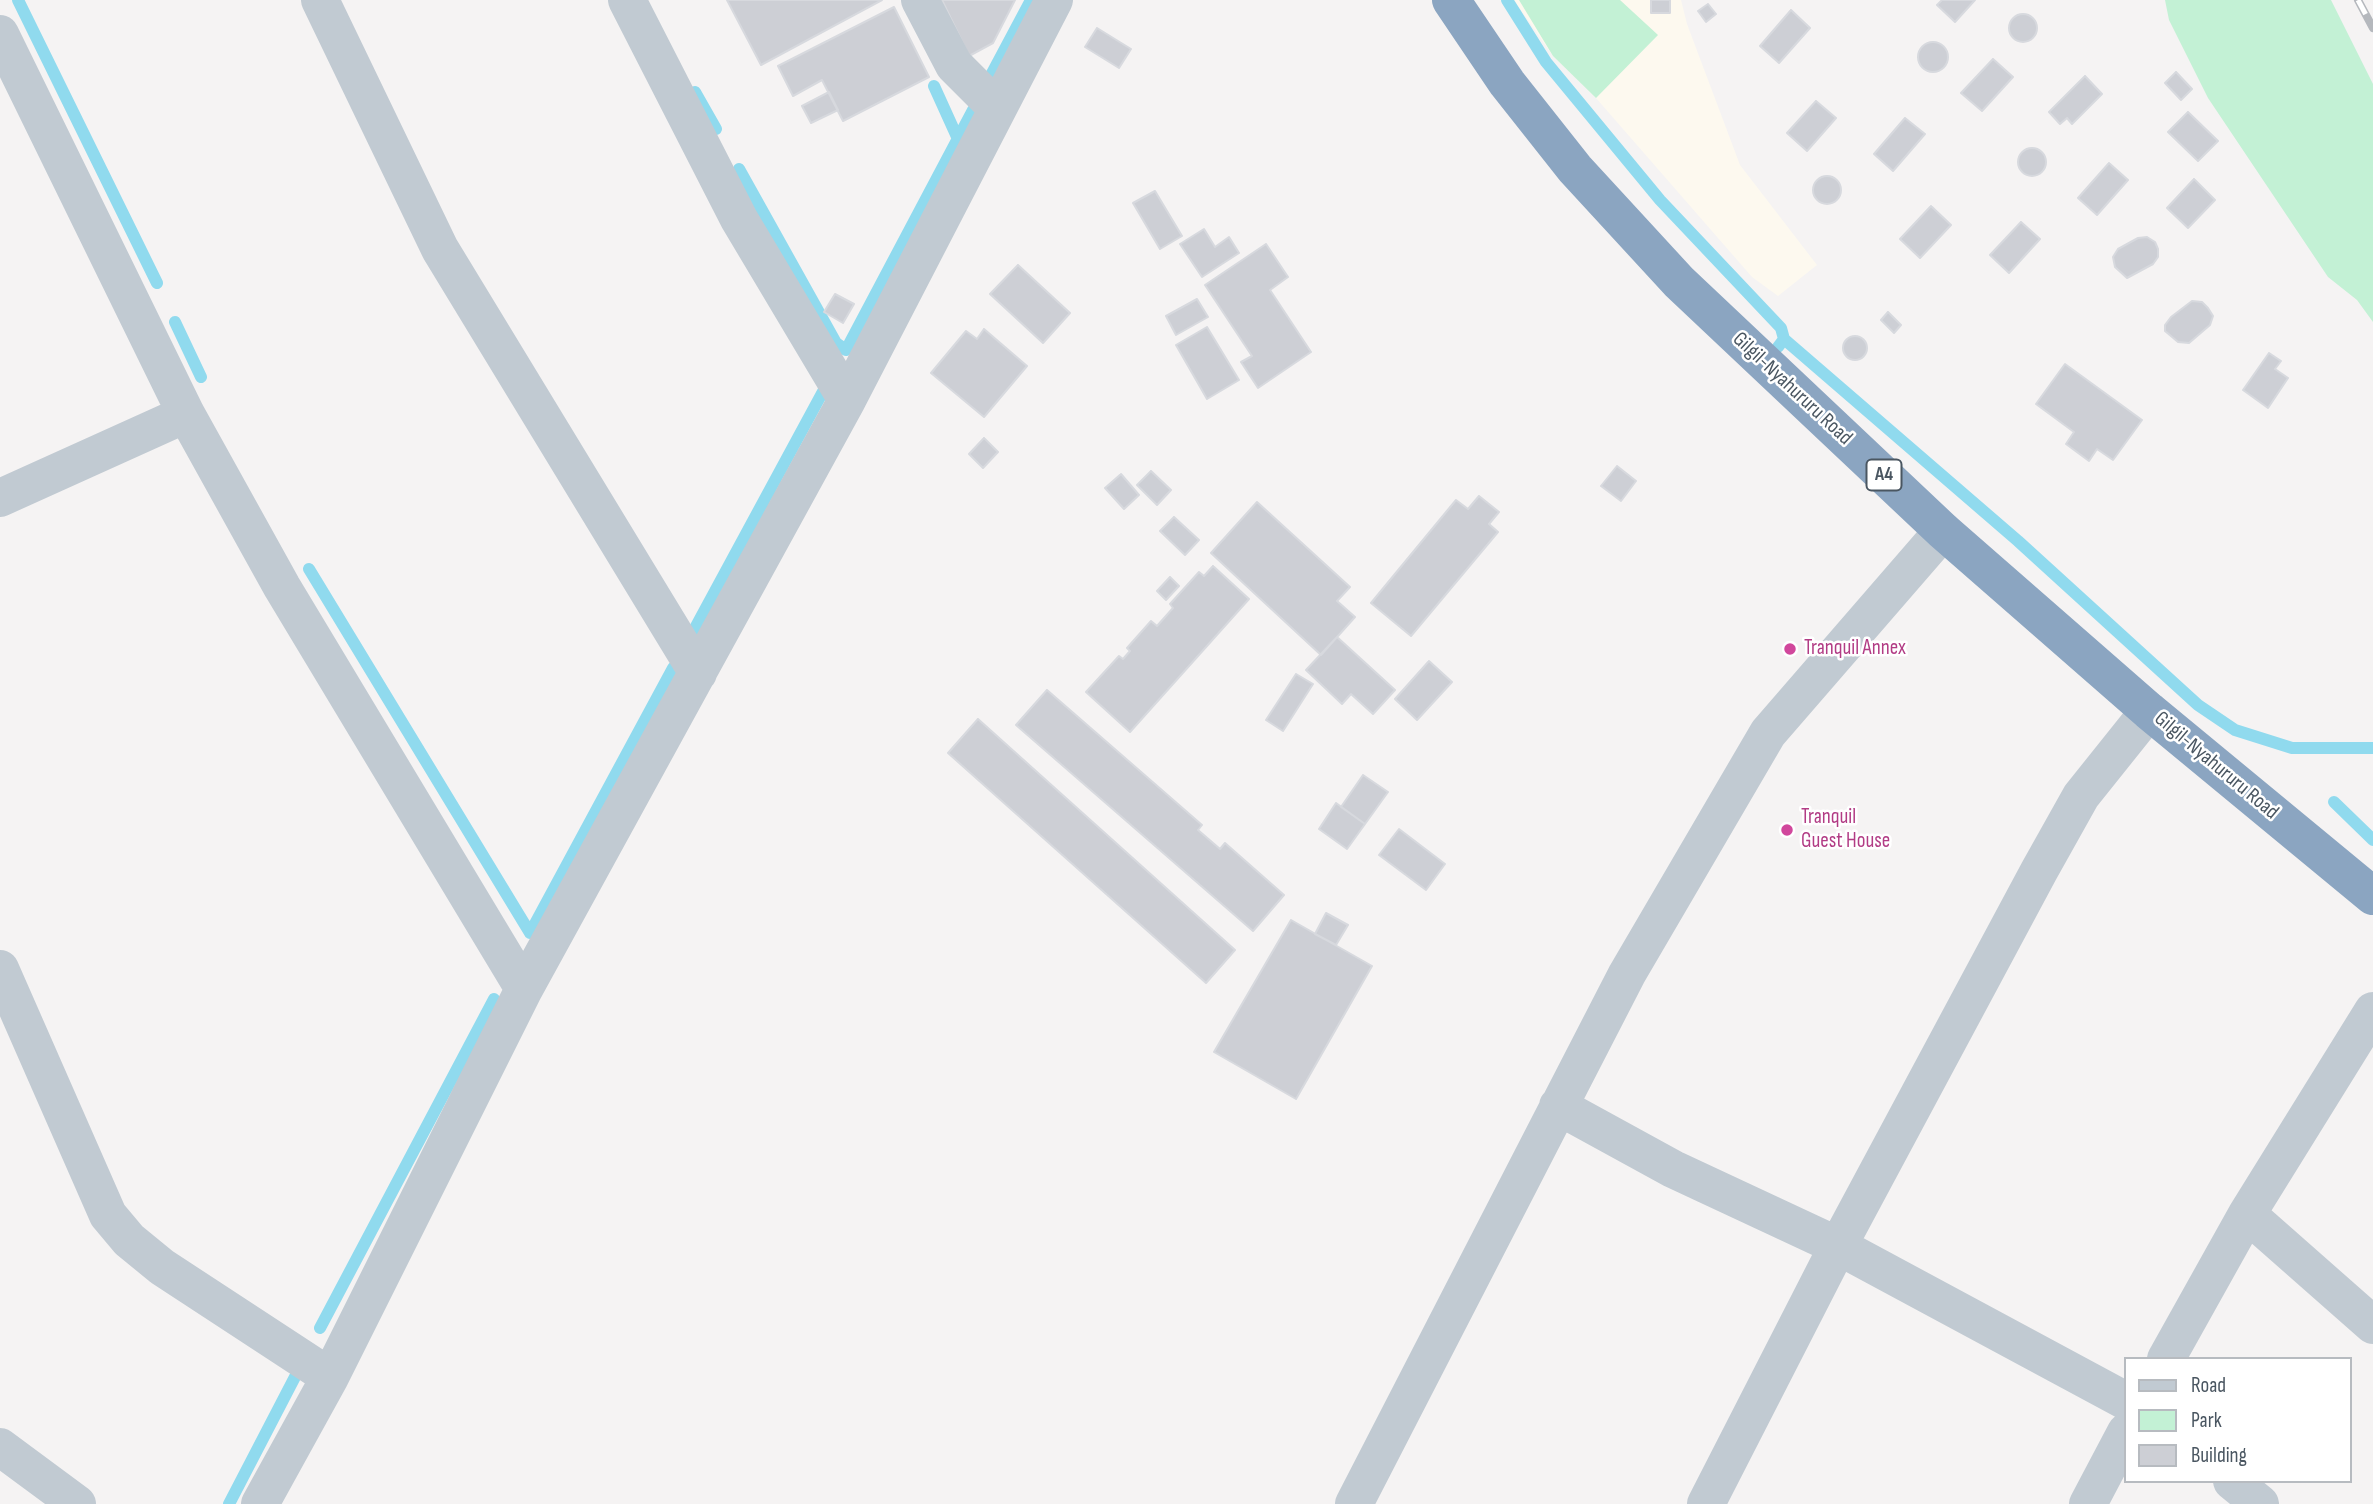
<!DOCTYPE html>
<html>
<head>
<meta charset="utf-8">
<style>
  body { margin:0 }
  #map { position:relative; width:2373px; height:1504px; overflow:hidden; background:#f5f3f3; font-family:"Sofia Sans Condensed",sans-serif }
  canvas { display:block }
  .legend { position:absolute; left:2124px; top:1357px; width:228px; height:126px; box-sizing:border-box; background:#fff; border:2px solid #b7bbc0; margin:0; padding:9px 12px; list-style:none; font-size:21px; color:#4a5661 }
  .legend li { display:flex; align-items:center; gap:14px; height:35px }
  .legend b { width:35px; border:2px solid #b7bbc0 }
</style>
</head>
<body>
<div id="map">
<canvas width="2373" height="1504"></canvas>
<ul class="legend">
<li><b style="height:9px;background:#c1cad2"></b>Road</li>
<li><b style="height:19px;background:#c3f1d5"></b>Park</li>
<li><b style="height:19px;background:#cdcfd5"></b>Building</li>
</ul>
</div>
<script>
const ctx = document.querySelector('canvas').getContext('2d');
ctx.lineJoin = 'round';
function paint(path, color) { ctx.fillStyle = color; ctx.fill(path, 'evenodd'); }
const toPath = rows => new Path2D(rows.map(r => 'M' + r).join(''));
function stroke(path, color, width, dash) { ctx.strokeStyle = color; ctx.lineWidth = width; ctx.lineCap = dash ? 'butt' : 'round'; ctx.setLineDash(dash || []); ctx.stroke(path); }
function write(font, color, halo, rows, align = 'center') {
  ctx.font = font + ' "Sofia Sans Condensed",sans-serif'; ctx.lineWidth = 5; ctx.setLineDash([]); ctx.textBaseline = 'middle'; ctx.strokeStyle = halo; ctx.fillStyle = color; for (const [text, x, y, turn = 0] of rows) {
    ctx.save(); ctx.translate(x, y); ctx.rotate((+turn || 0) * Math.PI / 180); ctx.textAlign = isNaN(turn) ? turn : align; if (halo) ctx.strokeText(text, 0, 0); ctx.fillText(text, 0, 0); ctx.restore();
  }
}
paint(toPath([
  [1514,0,1681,0,1687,24,1740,165,1817,265,1778,296,1752,277,1596,98,1553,56]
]), '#fdf9ef');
paint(toPath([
  [1519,0,1620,0,1658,35,1596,98,1553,56],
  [2165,0,2331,0,2373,84,2373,322,2357,300,2328,277,2208,98,2169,20]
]), '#c3f1d5');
stroke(toPath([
  [18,0,157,283],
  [1507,0,1546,62,1660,200,1781,328,1784,339,1778,347],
  [990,77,1031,0],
  [934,86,958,139],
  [695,92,716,129],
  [739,169,836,343,846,350,973,110],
  [175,322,201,377],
  [1784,339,2018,541,2198,705,2235,730,2292,748,2373,748],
  [309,569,530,933],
  [694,630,826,386],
  [2334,802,2373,840],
  [530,933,673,668],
  [320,1328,494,999],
  [229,1504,297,1373]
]), '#90daee', 12);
const building = toPath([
  [727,0,882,0,761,65,727,0],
  [942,0,1015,0,993,43,969,56,942,0],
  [1651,0,1670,0,1670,13,1651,13,1651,0],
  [1942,0,1975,0,1955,22,1937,5,1942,0],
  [1708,4,1716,14,1706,22,1698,11,1708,4],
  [894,7,929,77,843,121,822,80,793,96,778,66,894,7],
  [1791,10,1810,28,1779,63,1760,46,1791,10],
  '2009 28a14 14 0 1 1 28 0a14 14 0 1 1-28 0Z',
  [1097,28,1131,49,1119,68,1085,47,1097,28],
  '1918 57a15 15 0 1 1 30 0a15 15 0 1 1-30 0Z',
  [1993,59,2013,77,1982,111,1961,93,1993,59],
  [2176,72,2192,89,2181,100,2165,83,2176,72],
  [2085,76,2102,94,2072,124,2067,118,2060,124,2049,112,2085,76],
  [829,92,838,110,811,123,802,106,829,92],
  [1816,101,1836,118,1807,151,1787,133,1816,101],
  [2188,112,2218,141,2198,161,2168,132,2188,112],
  [1905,118,1925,134,1893,171,1874,154,1905,118],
  '2018 162a14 14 0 1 1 28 0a14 14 0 1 1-28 0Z',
  [2109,163,2128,180,2097,215,2078,198,2109,163],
  '1813 190a14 14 0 1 1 28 0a14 14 0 1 1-28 0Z',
  [2194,179,2215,200,2188,228,2167,208,2194,179],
  [1155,191,1182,236,1160,249,1133,203,1155,191],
  [1931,206,1951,225,1920,258,1900,239,1931,206],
  [2021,222,2040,239,2009,273,1990,255,2021,222],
  [1204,229,1215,247,1229,237,1239,253,1202,277,1180,244,1204,229],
  [2147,237,2155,242,2158,249,2158,257,2153,264,2127,278,2115,267,2113,257,2118,249,2138,238,2147,237],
  [1266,244,1288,277,1270,290,1311,352,1258,388,1241,362,1252,356,1205,285,1266,244],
  [1018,265,1070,313,1043,343,990,294,1018,265],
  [835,294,854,304,843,323,824,312,835,294],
  [1197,299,1208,317,1176,335,1166,316,1197,299],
  [2192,301,2202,302,2208,308,2213,316,2210,325,2189,343,2178,342,2165,331,2165,325,2171,317,2192,301],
  [1888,312,1901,325,1894,333,1881,320,1888,312],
  [1207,327,1239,380,1207,399,1176,345,1207,327],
  [984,329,1027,366,984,417,931,373,966,331,977,339,984,329],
  '1843 348a12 12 0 1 1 24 0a12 12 0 1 1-24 0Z',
  [2269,353,2281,361,2275,369,2288,378,2268,408,2243,390,2269,353],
  [2065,364,2142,420,2113,460,2097,449,2089,461,2066,444,2074,432,2036,404,2065,364],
  [984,438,998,452,983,468,969,454,984,438],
  [1617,466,1636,481,1621,501,1601,486,1617,466],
  [1151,471,1171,490,1157,505,1137,485,1151,471],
  [1121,474,1139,495,1124,509,1105,488,1121,474],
  [1479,496,1499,512,1489,524,1498,532,1411,636,1371,603,1456,500,1468,509,1479,496],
  [1257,502,1350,587,1337,601,1355,617,1321,655,1211,553,1257,502],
  [1174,517,1199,540,1185,555,1160,531,1174,517],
  [1213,566,1249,599,1130,732,1086,692,1119,656,1123,659,1130,651,1127,648,1151,621,1157,626,1173,608,1170,604,1199,572,1204,576,1213,566],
  [1170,577,1179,586,1166,600,1157,591,1170,577],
  [1337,637,1395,690,1373,714,1351,694,1342,704,1306,670,1337,637],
  [1429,661,1452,682,1417,720,1395,699,1429,661],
  [1296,674,1313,684,1283,731,1266,720,1296,674],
  [1047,690,1202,825,1198,830,1220,849,1225,843,1284,895,1253,931,1016,725,1047,690],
  [978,719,1235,950,1206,983,948,753,978,719],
  [1363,775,1388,792,1365,824,1341,807,1363,775],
  [1336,803,1365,824,1347,849,1319,829,1336,803],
  [1399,829,1445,864,1426,890,1379,855,1399,829],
  [1326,913,1348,925,1336,945,1315,934,1326,913],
  [1291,920,1372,966,1296,1099,1214,1052,1291,920]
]);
paint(building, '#cdcfd5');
stroke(building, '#d7d9de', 2);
stroke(toPath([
  [320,0,440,249,698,673],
  [627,0,739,219,847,400],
  [920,0,954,65,997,108],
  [0,34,186,414,282,587,524,989],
  [0,498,186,414],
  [0,969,108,1215,129,1240,162,1267,330,1377],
  [1558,1106,1673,1169,1838,1246,2126,1401],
  [2247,1214,2373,1325],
  [2166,1359,2247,1214,2373,1011],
  [0,1447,77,1504],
  [2232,1481,2260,1504],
  [260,1504,330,1377,524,989,847,400,1054,0],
  [1354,1504,1627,974,1768,733,1943,531],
  [1706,1504,1838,1246,2039,871,2081,796,2149,711],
  [2088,1504,2126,1432]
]), '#c1cad2', 38);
stroke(toPath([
  [1451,0,1507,83,1575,169,1679,282,1943,531,2149,711,2373,896]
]), '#8ba5c1', 38);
const rail = toPath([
  [2358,0,2373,28]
]);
stroke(rail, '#b5b8bd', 8);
stroke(rail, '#fff', 5, [16]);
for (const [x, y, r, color] of [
  [1790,649,7,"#d1479c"],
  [1787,830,7,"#d1479c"]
]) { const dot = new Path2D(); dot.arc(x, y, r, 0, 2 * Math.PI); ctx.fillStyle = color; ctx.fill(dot); stroke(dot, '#fff', 2.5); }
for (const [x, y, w] of [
  [1884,475,35]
]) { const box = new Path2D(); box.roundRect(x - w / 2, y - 15.5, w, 31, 5); ctx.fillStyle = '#fff'; ctx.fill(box); stroke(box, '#4a5661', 2); }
write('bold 19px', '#4a5661', null, [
  ["A4",1884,475]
]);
write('21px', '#4a5661', '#fff', [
  ["Gilgil-Nyahururu Road",1792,389,43],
  ["Gilgil-Nyahururu Road",2216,766,40]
]);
write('21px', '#b23c85', '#fff', [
  ["Tranquil Annex",1804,649],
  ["Tranquil",1801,818],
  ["Guest House",1801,842]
], 'left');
</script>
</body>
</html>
